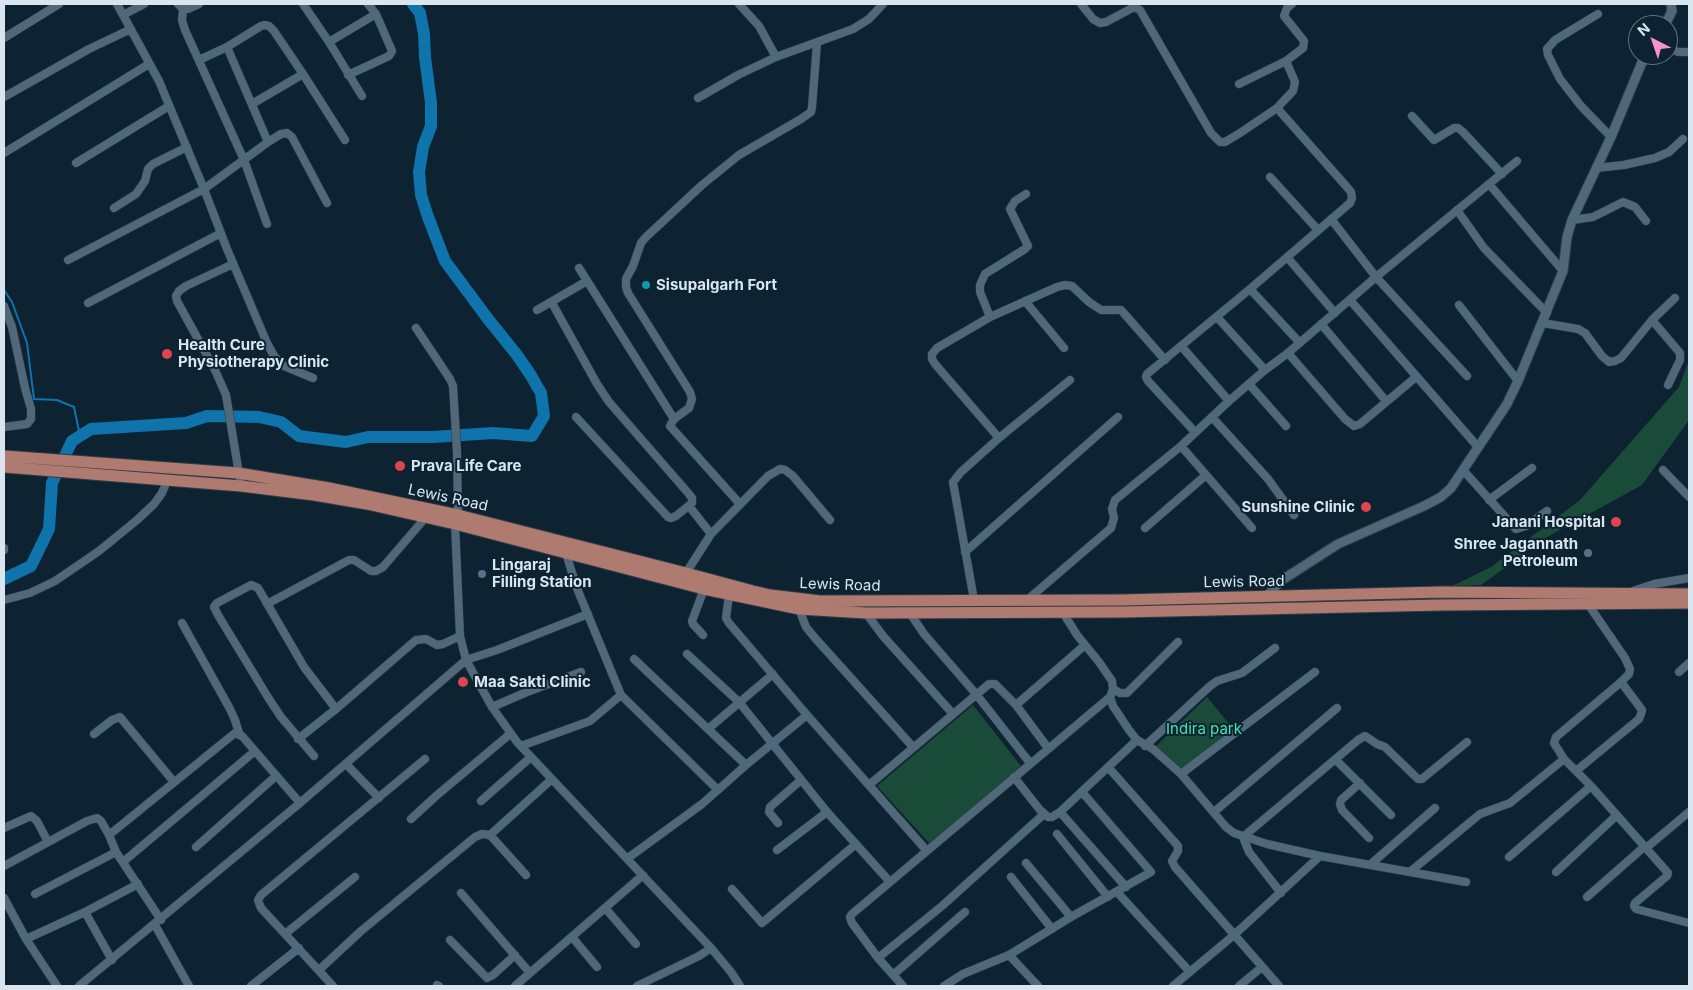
<!DOCTYPE html>
<html>
<head>
<meta charset="utf-8">
<style>
  body { margin:0 }
  #map { position:relative; width:1693px; height:990px; overflow:hidden; background:#0d2332; font-family:Inter,sans-serif }
  canvas { display:block }
  .frame { position:absolute; inset:0; border:5px solid #d9e6f0; pointer-events:none }
  .north { position:absolute; left:1628px; top:15px; width:50px; height:50px; box-sizing:border-box; background:#0d2332; border:1px solid #5f717e; border-radius:50%; rotate:319deg; font-size:14px; font-weight:700; line-height:20px; text-align:center; color:#d9e6f0 }
  .north::after { content:''; display:block; margin:auto; width:18px; height:22px; background:#f690d0; clip-path:polygon(50% 0,100% 100%,50% 72%,0 100%) }
</style>
</head>
<body>
<div id="map">
<canvas width="1693" height="990"></canvas>
<div class="frame"></div>
<div class="north">N</div>
</div>
<script>
const ctx = document.querySelector('canvas').getContext('2d');
ctx.lineJoin = 'round';
function paint(path, color) { ctx.fillStyle = color; ctx.fill(path, 'evenodd'); }
const toPath = rows => new Path2D(rows.map(r => 'M' + r).join(''));
function stroke(path, color, width, dash) { ctx.strokeStyle = color; ctx.lineWidth = width; ctx.lineCap = dash ? 'butt' : 'round'; ctx.setLineDash(dash || []); ctx.stroke(path); }
function write(font, color, halo, rows, align = 'center') {
  ctx.font = font + ' Inter,sans-serif'; ctx.lineWidth = 4; ctx.setLineDash([]); ctx.textBaseline = 'middle'; ctx.strokeStyle = halo; ctx.fillStyle = color; for (const [text, x, y, turn = 0] of rows) {
    ctx.save(); ctx.translate(x, y); ctx.rotate((+turn || 0) * Math.PI / 180); ctx.textAlign = isNaN(turn) ? turn : align; if (halo) ctx.strokeText(text, 0, 0); ctx.fillText(text, 0, 0); ctx.restore();
  }
}
paint(toPath([
  [1689,360,1689,420,1642,485,1547,537,1481,585,1452,586,1491,567,1580,500,1679,387],
  [1207,697,1235,731,1183,773,1154,748],
  [973,705,1021,766,930,844,877,786]
]), '#1a4b38');
stroke(toPath([
  [4,290,12,302,27,343,34,399,57,400,74,407,80,436]
]), '#0f73ac', 2);
stroke(toPath([
  [4,579,31,566,49,529,52,483,72,441,91,429,186,423,207,416,259,417,281,422,299,436,346,442,368,437,433,437,493,433,532,436,544,416,541,393,530,374,517,355,488,319,445,261,428,217,421,195,419,172,423,147,431,126,431,103,425,57,424,34,420,13,413,4]
]), '#0f73ac', 12);
const minor = toPath([
  [117,4,159,81,204,189,227,249,267,343,274,356,284,366,313,378],
  [178,4,183,9,188,9,199,4],
  [303,4,329,42,362,96],
  [739,4,759,26,776,57],
  [1081,4,1093,19,1100,23,1106,22,1134,7,1140,10,1211,133,1220,142,1225,142,1240,133,1277,108,1293,91,1295,82,1286,61],
  [183,9,182,20,185,30,244,160,267,224],
  [1598,14,1555,40,1547,49,1548,55,1560,79,1581,106,1611,137],
  [123,15,144,4],
  [4,38,59,4],
  [329,42,376,14],
  [227,47,268,142],
  [1668,47,1678,52,1689,52],
  [199,60,227,47,261,26,265,25,269,26,274,31,303,74,252,104],
  [303,74,345,140],
  [348,75,389,56,392,51,376,14,368,4],
  [1239,84,1286,61,1303,48,1304,41,1284,16,1287,8,1292,4],
  [4,97,89,49,131,29],
  [698,98,738,75,776,57,853,29,869,19,883,4],
  [1412,116,1434,140,1454,128,1458,128,1463,132,1502,174],
  [4,153,149,64],
  [76,163,169,106],
  [1596,168,1624,165,1655,158,1669,152,1683,139],
  [1270,177,1318,230],
  [1489,184,1563,271],
  [114,208,136,194,145,181,148,169,153,164,187,147],
  [1457,210,1484,248,1547,313],
  [1331,219,1376,277,1467,376],
  [1572,220,1593,217,1623,202,1635,207,1646,221],
  [1287,257,1335,313],
  [68,260,204,189,268,142,281,134,287,133,292,137,327,203],
  [233,264,186,286,179,291,176,296,177,301,215,370,226,395,241,486],
  [579,268,674,419],
  [1250,289,1300,343],
  [1350,300,1478,447],
  [1025,301,1064,348],
  [88,303,221,233],
  [552,303,597,384,609,402,689,494,692,498,692,503,676,516,671,518,668,517,576,417],
  [1459,305,1518,381],
  [4,306,12,327,25,388,31,409,31,419,27,424,4,427],
  [537,310,587,281],
  [990,317,980,292,980,285,985,274,1025,249,1028,246,1010,209,1015,201,1026,194],
  [1217,317,1265,370],
  [1652,320,1680,353,1680,360,1668,385],
  [1543,323,1578,329,1585,333,1602,356,1609,362,1615,361,1621,358,1652,320,1675,298],
  [1321,324,1386,401],
  [416,328,450,379,453,386,457,452,458,515],
  [1182,347,1229,401],
  [1288,353,1345,419,1354,426,1360,424,1416,377],
  [1249,384,1286,426],
  [1212,417,1268,479,1294,515],
  [1195,432,1148,381,1146,377,1147,374,1250,289,1350,203,1352,198,1351,192,1346,186,1277,108],
  [999,438,935,364,932,359,932,354,937,348,990,317,1057,287,1065,285,1072,286,1089,302,1101,310,1121,310,1165,360],
  [1181,446,1252,528],
  [1463,470,1516,529,1526,526,1547,511],
  [1663,470,1689,497],
  [1489,500,1532,468],
  [740,504,670,426,674,419,689,408,692,399,690,392,628,293,626,287,626,279,633,266,641,243,645,238,702,185,739,155,801,119,811,112,812,107,817,43],
  [689,506,711,534],
  [455,524,460,636,466,660,492,707,517,742,711,948,731,972,740,986],
  [1145,528,1206,475],
  [4,548,4,550],
  [965,552,1118,417],
  [566,553,576,586,621,695,718,790],
  [686,573,711,534,768,476,780,469,785,470,793,476,830,520],
  [1633,591,1654,584,1689,578],
  [729,595,726,618,729,623,807,715,927,851],
  [4,600,30,593,55,581,99,551,137,520,154,504,162,493,167,481],
  [974,600,953,482,961,472,999,438,1070,380],
  [1026,601,1111,528,1114,518,1112,509,1115,500,1181,446,1229,401,1265,370,1288,353,1376,277,1517,161],
  [267,604,349,560,354,560,371,571,376,571,383,567,426,517],
  [1588,604,1625,658,1630,669,1629,674,1621,682,1556,737,1554,743,1564,759,1591,786,1668,873,1667,876,1635,903,1634,906,1636,909,1689,923],
  [799,609,806,627,815,638,913,747],
  [1062,611,1077,635,1099,662,1112,681,1113,689,1110,697,1113,706,1129,730,1137,740,1153,749,1181,774,1226,827,1234,833,1267,844,1320,856,1466,882],
  [866,613,883,636,953,714],
  [910,613,924,634,976,694,1030,763],
  [182,623,230,709,235,720,239,733],
  [703,635,693,624,692,621,704,589],
  [687,654,739,702,827,812,890,882],
  [634,659,746,765],
  [1679,672,1689,663],
  [1113,689,1120,693,1127,693,1178,642],
  [1016,705,1085,645],
  [492,707,527,692,581,672],
  [708,729,773,674],
  [94,734,112,720,120,717,174,782],
  [298,739,336,709,416,640,426,639,437,645,443,644,460,636],
  [521,746,590,721,621,695],
  [1145,746,1210,686,1217,681,1242,673,1275,648],
  [314,756,281,717,269,699,218,615,214,607,217,603,251,585,258,588,304,667,336,709],
  [1336,760,1391,815],
  [346,764,379,798],
  [1108,767,1178,846,1178,851,1172,861,1175,867,1279,986],
  [1576,771,1639,719,1641,714,1642,710,1621,682],
  [1181,774,1315,672],
  [1014,777,1040,810,1048,817,1052,817,1060,812,1137,740],
  [1360,783,1341,800,1340,804,1342,810,1369,838],
  [869,785,989,684,995,684,1016,705,1048,748],
  [481,801,531,757],
  [1060,812,1126,887],
  [1214,812,1337,708],
  [411,819,436,796,510,734],
  [778,823,769,812,770,807,801,780],
  [4,828,31,816,37,821,48,842],
  [1057,834,1108,897],
  [109,835,235,733,242,736,300,803],
  [490,835,552,779],
  [196,847,276,776],
  [1646,848,1689,812],
  [777,850,827,812],
  [1509,857,1591,786],
  [628,858,702,804,746,765,807,715],
  [123,862,255,751],
  [1026,863,1071,917],
  [1371,864,1435,808],
  [4,866,87,821,97,818,101,821,109,835,116,852,161,920],
  [1411,871,1480,814,1510,803,1564,759],
  [1556,872,1617,815],
  [1011,877,1052,929],
  [732,889,762,923,856,844],
  [1117,892,1190,972],
  [461,893,530,973],
  [1281,893,1249,852,1243,837,1358,740,1365,736,1377,744,1385,747,1418,779,1422,779,1428,774,1467,742],
  [35,894,116,852],
  [1587,897,1644,847],
  [4,898,26,939,57,986],
  [606,909,636,944],
  [85,912,112,960],
  [155,925,189,986],
  [285,934,355,877],
  [572,937,597,967],
  [26,939,85,912,138,884],
  [450,940,487,978,493,975,515,955],
  [1009,955,1038,986],
  [878,958,942,906,1044,814],
  [319,970,361,931,475,837,482,834,490,835,526,875],
  [893,975,965,912],
  [437,985,439,986],
  [79,986,300,803,466,660,497,650,588,614],
  [251,986,299,948],
  [333,986,261,908,258,900,261,895,425,759],
  [515,986,643,875],
  [637,986,699,956,711,948],
  [903,986,878,958,852,923,850,917,852,914,1110,697],
  [944,986,963,974,1009,955,1071,917,1151,872,1082,792],
  [1173,986,1234,935,1320,856],
  [1239,986,1262,967]
]);
const tertiary = toPath([
  [1665,25,1672,11,1671,4],
  [1266,597,1282,580,1338,544,1424,506,1441,497,1451,488,1507,404,1518,381,1563,271,1567,237,1572,220,1611,137,1645,55]
]);
const primary = toPath([
  [4,456,238,473,329,488,458,515,686,573,753,591,770,595,820,601,1121,600,1441,592,1689,594],
  [4,467,241,486,314,495,367,504,455,524,704,589,799,609,866,613,1122,612,1442,605,1689,603]
]);
stroke(minor, '#303c48', 9);
stroke(tertiary, '#303c48', 11);
stroke(primary, '#303c48', 13);
stroke(minor, '#506879', 8);
stroke(tertiary, '#506879', 9);
stroke(primary, '#af7a6f', 11);
for (const [x, y, r, color] of [
  [646,285,5,"#0f9aa8"],
  [167,354,6,"#e0444e"],
  [400,466,6,"#e0444e"],
  [1366,507,6,"#e0444e"],
  [1616,522,6,"#e0444e"],
  [1588,553,5,"#5c6f8a"],
  [482,574,5,"#5c6f8a"],
  [463,682,6,"#e0444e"]
]) { const dot = new Path2D(); dot.arc(x, y, r, 0, 2 * Math.PI); ctx.fillStyle = color; ctx.fill(dot); stroke(dot, '#0d2332', 2); }
write('bold 15px', '#d9e6f0', '#0d2332', [
  ["Sisupalgarh Fort",656,285],
  ["Health Cure",178,345],
  ["Physiotherapy Clinic",178,362],
  ["Prava Life Care",411,466],
  ["Sunshine Clinic",1355,507,"right"],
  ["Janani Hospital",1605,522,"right"],
  ["Shree Jagannath",1578,544,"right"],
  ["Petroleum",1578,561,"right"],
  ["Lingaraj",492,565],
  ["Filling Station",492,582],
  ["Maa Sakti Clinic",474,682]
], 'left');
write('15px', '#d9e6f0', '#0d2332', [
  ["Lewis Road",448,498,12],
  ["Lewis Road",1244,582,-1],
  ["Lewis Road",840,585,2]
]);
write('15px', '#48e2ab', '#0d2332', [
  ["Indira park",1204,729]
]);
</script>
</body>
</html>
